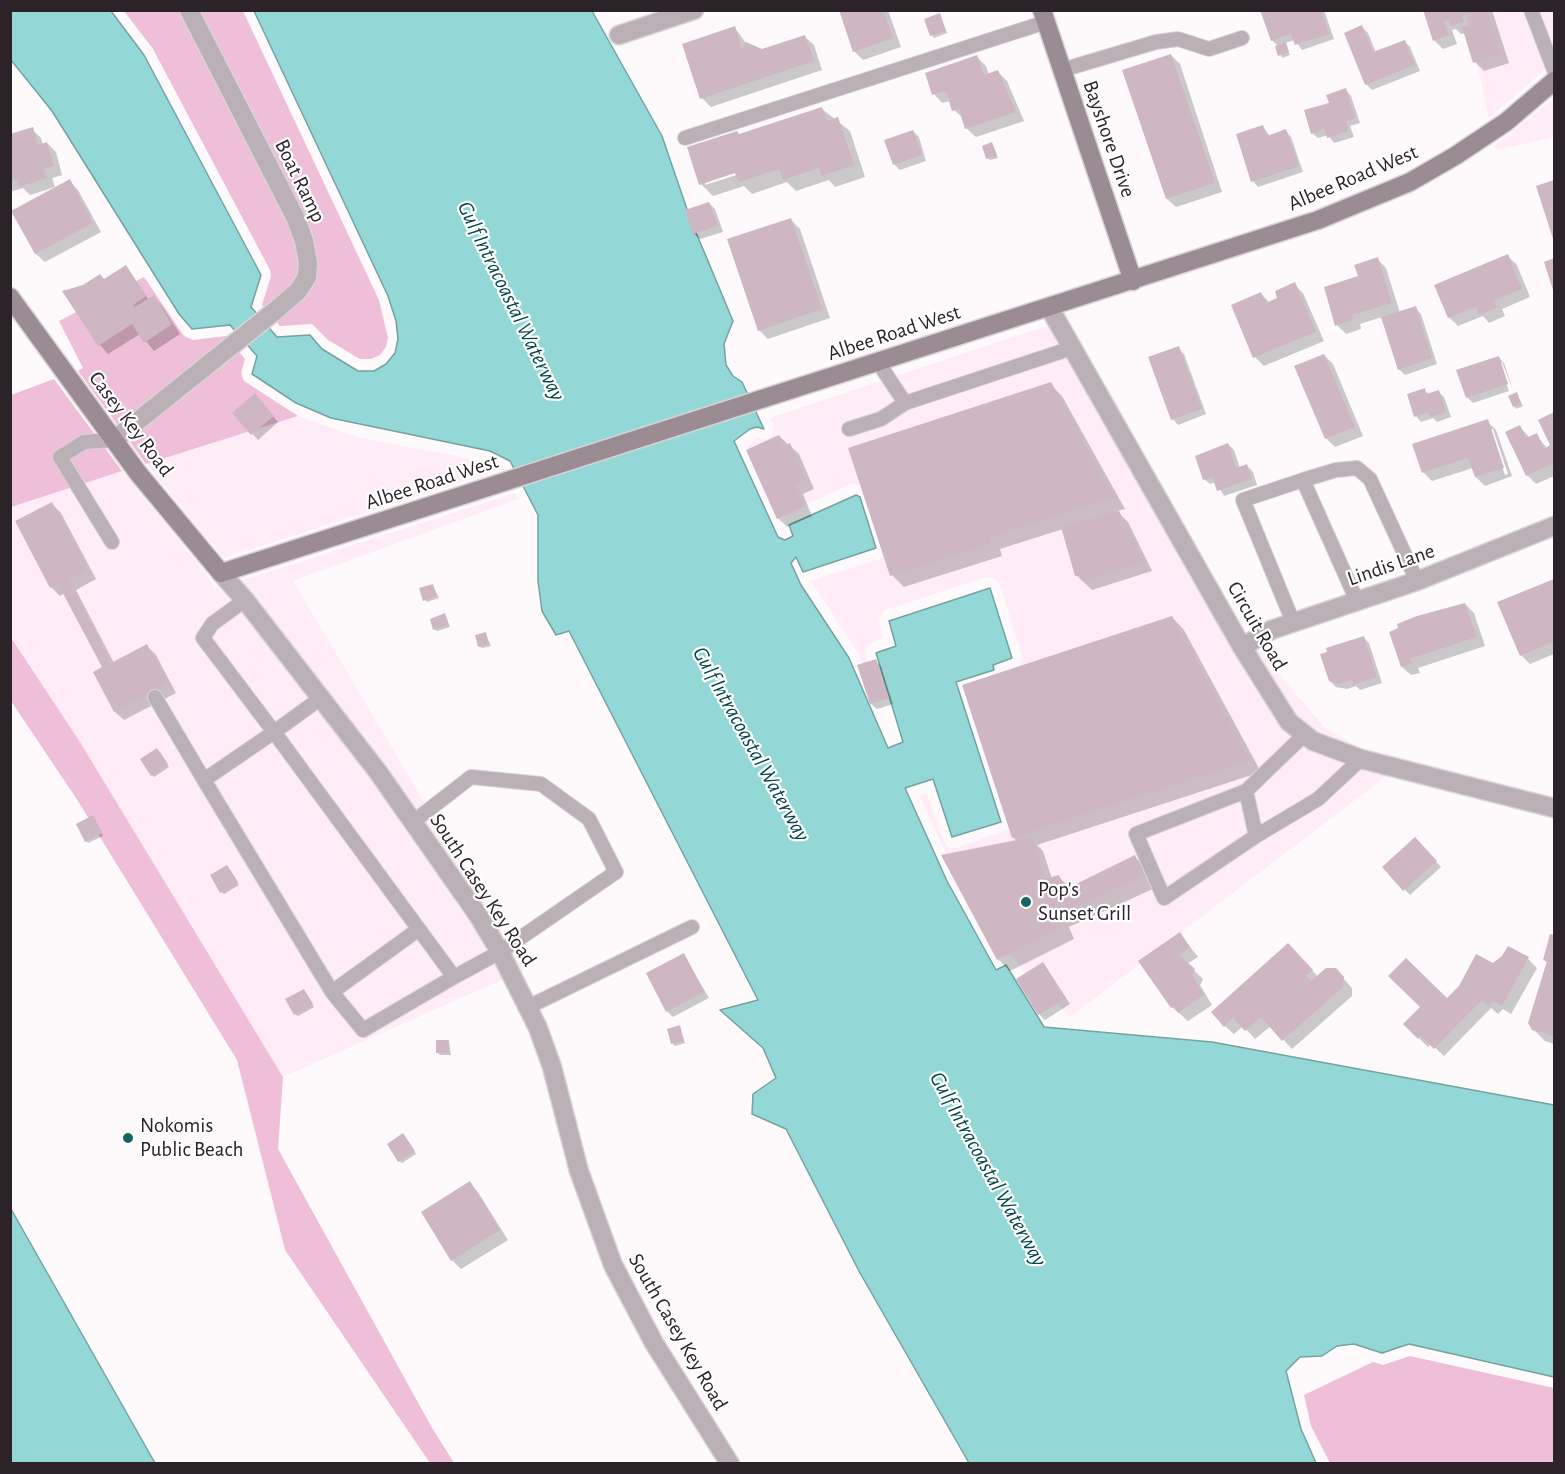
<!DOCTYPE html>
<html>
<head>
<meta charset="utf-8">
<style>
  body { margin:0 }
  #map { position:relative; width:1565px; height:1474px; overflow:hidden; background:#fefafc; font-family:"Alegreya Sans",sans-serif }
  canvas { display:block }
  .frame { position:absolute; inset:0; border:12px solid #2b2327; pointer-events:none }
</style>
</head>
<body>
<div id="map">
<canvas width="1565" height="1474"></canvas>
<div class="frame"></div>
</div>
<script>
const ctx = document.querySelector('canvas').getContext('2d');
ctx.lineJoin = 'round';
function paint(path, color) { ctx.fillStyle = color; ctx.fill(path, 'evenodd'); }
const toPath = rows => new Path2D(rows.map(r => 'M' + r).join(''));
function stroke(path, color, width, dash) { ctx.strokeStyle = color; ctx.lineWidth = width; ctx.lineCap = dash ? 'butt' : 'round'; ctx.setLineDash(dash || []); ctx.stroke(path); }
function write(font, color, halo, rows, align = 'center') {
  ctx.font = font + ' "Alegreya Sans",sans-serif'; ctx.lineWidth = 4.5; ctx.setLineDash([]); ctx.textBaseline = 'middle'; ctx.strokeStyle = halo; ctx.fillStyle = color; for (const [text, x, y, turn = 0] of rows) {
    ctx.save(); ctx.translate(x, y); ctx.rotate((+turn || 0) * Math.PI / 180); ctx.textAlign = isNaN(turn) ? turn : align; if (halo) ctx.strokeText(text, 0, 0); ctx.fillText(text, 0, 0); ctx.restore();
  }
}
paint(toPath([
  [1465,11,1554,11,1554,62,1489,118],
  [1554,98,1554,137,1496,150,1495,146],
  [1058,322,1237,624,1325,728,1397,768,1070,1017,1021,969,1012,956,1005,953,956,875,919,795,927,793,943,840,949,848,956,848,1009,829,1019,668,1022,656,1000,585,995,579,986,577,883,611,879,620,883,638,869,644,865,653,881,706,857,651,811,581,879,559,885,555,861,485,851,484,780,517,748,446,758,438,765,440,771,437,774,427,770,418],
  [298,416,357,437,487,462,502,469,224,558,146,464],
  [122,471,210,579,214,589,218,588,221,592,228,585,515,493,518,499,293,581,524,970,283,1077,80,742,11,636,10,507]
]), '#ffecf6');
paint(toPath([
  [124,11,243,11,379,300,388,338,386,347,380,355,371,359,360,359,328,340,312,324,280,326,262,305,271,276,270,270,153,49],
  [144,277,184,336,193,340,226,336,245,359,241,373,244,381,298,416,146,464,78,371,83,368,59,321],
  [54,379,122,471,11,507,11,395],
  [10,636,80,742,283,1077,278,1149,431,1426,454,1463,430,1463,285,1250,237,1060,76,798,11,701],
  [1410,1356,1554,1388,1554,1463,1330,1463,1311,1426,1304,1395,1373,1362,1383,1365]
]), '#efbed8');
const water = toPath([
  [10,11,111,11,144,55,261,275,251,307,277,337,310,335,322,349,358,371,374,371,386,364,395,353,398,339,396,321,388,296,254,11,592,11,662,136,690,218,733,321,724,344,726,365,733,376,742,382,764,429,757,427,750,429,734,441,778,537,785,540,793,536,789,525,856,495,860,497,876,548,803,572,796,557,791,563,801,585,849,658,888,748,903,742,876,653,896,646,889,621,990,588,1012,658,993,665,994,670,956,682,1001,822,952,837,933,779,905,788,947,881,996,970,1006,965,1044,1027,1212,1042,1554,1105,1554,1377,1409,1344,1382,1353,1354,1344,1337,1346,1322,1356,1300,1357,1286,1371,1301,1429,1316,1463,969,1463,860,1273,786,1129,752,1114,753,1094,776,1078,763,1048,720,1010,758,1000,569,631,556,635,542,611,538,581,538,515,510,461,490,451,331,418,296,403,252,374,257,356,230,325,192,329,179,314,52,111,11,60,10,11],
  [11,1209,155,1463,11,1463,11,1209]
]);
paint(water, '#93d8d7');
stroke(water, '#74a2a2', 1.5);
paint(toPath([
  [840,10,888,10,901,47,863,60,854,51],
  [1262,10,1324,10,1334,39,1302,50,1295,40,1285,43,1290,55,1282,58,1278,46,1272,40],
  [1425,10,1492,10,1509,63,1484,71,1475,62,1466,33,1461,34,1456,29,1452,30,1457,44,1443,49,1434,40],
  [940,15,947,33,934,38,932,35],
  [1362,27,1368,33,1376,53,1404,41,1410,47,1420,71,1372,90,1366,84],
  [735,28,746,43,762,51,805,37,814,45,822,70,711,107,702,98],
  [1171,55,1180,64,1222,192,1176,207,1167,199],
  [977,57,986,66,989,75,998,72,1007,81,1024,121,976,137,967,129,963,118,954,110,951,101,942,103,934,94],
  [1346,90,1351,96,1360,123,1350,126,1354,137,1334,143,1328,135,1318,138,1312,133,1331,104],
  [822,109,850,131,865,177,835,187,829,180,796,191,787,182,752,194,744,186,713,196,701,184],
  [742,170,743,173,705,185,705,181],
  [1263,127,1270,136,1286,131,1291,137,1303,172,1258,187,1253,181],
  [32,129,41,138,43,145,47,143,56,152,62,175,52,178,55,187,30,195,23,188,10,192,10,136],
  [913,131,919,137,926,161,900,170,894,164],
  [992,144,998,158,990,160,987,158],
  [69,181,78,190,101,232,45,262,36,254,13,212],
  [1554,181,1554,238,1538,187],
  [709,203,715,209,723,232,700,239,694,234,687,211],
  [791,220,800,229,830,318,768,339,759,330],
  [1508,256,1517,265,1530,297,1502,309,1505,316,1489,323,1483,316,1458,326,1449,317],
  [1377,259,1386,268,1400,313,1415,308,1421,314,1437,364,1405,375,1399,369,1382,317,1360,324,1361,329,1346,334,1337,325,1359,277],
  [126,267,149,300,153,297,162,306,180,334,154,351,140,334,108,354,100,345,65,291,105,281],
  [1294,284,1303,293,1324,341,1264,366,1255,357,1233,306,1261,294,1270,303,1279,299],
  [1178,348,1184,354,1206,414,1178,425,1173,419],
  [1324,355,1333,364,1363,436,1335,447,1326,438],
  [1498,357,1504,363,1513,390,1502,362,1499,362,1509,391,1473,403,1467,397],
  [1050,384,1062,396,1125,509,1117,511,1128,522,1152,571,1092,590,1076,575,1063,529,1000,549,1002,556,904,587,892,575],
  [1424,390,1429,394,1438,391,1444,397,1451,417,1437,422,1433,418,1421,422,1416,416],
  [1517,394,1523,406,1516,409,1514,406],
  [260,401,278,422,258,440,234,413],
  [1554,414,1554,476,1536,484,1527,475,1520,427,1530,438,1536,435,1547,448,1552,446,1540,421],
  [1487,421,1496,430,1512,476,1485,486,1476,477,1473,468,1432,481,1424,473,1414,445],
  [1489,429,1493,429,1508,474,1505,475],
  [779,436,799,454,814,489,803,494,812,516,787,527,778,518],
  [1228,444,1234,450,1240,468,1247,466,1253,472,1257,485,1224,496,1216,482,1210,484,1204,479],
  [52,504,61,513,96,579,76,590,114,663,147,646,156,655,176,693,124,720,115,712,95,673,104,668,65,593,60,596,51,587],
  [1554,581,1554,654,1530,664,1521,655,1499,603],
  [433,586,439,598,427,602,425,600],
  [1465,604,1474,613,1485,646,1418,668,1420,673,1411,675,1402,667],
  [445,615,450,627,437,631,434,629],
  [1172,617,1184,630,1261,772,1037,845,1043,851,1052,879,1059,877,1070,888,1135,857,1147,869,1155,888,1069,927,1074,939,1010,971,998,959,1017,842,1013,837],
  [485,633,491,646,482,648,479,646],
  [1363,637,1369,643,1382,683,1360,690,1356,686,1347,689,1336,687,1330,681],
  [876,661,881,666,893,704,877,709,871,704],
  [160,752,169,767,154,777,152,775],
  [95,820,103,836,88,843,86,841],
  [1415,839,1441,867,1410,895,1384,868],
  [230,869,239,885,224,894,221,892],
  [1180,934,1198,957,1187,964,1203,979,1200,985,1212,1005,1188,1021,1172,1007],
  [1551,936,1554,937,1554,1044,1545,1041,1533,1029,1548,963,1544,960],
  [1509,948,1528,959,1537,968,1511,1014,1503,1009,1498,1014,1491,1008,1444,1056,1431,1044,1428,1047,1405,1024,1447,1000,1504,957],
  [1297,953,1318,977,1335,969,1352,988,1352,996,1292,1049,1271,1026,1255,1039,1243,1026,1234,1034,1225,1026],
  [684,955,709,998,673,1017,667,1011],
  [1043,964,1070,1004,1045,1020,1039,1014],
  [306,993,314,1007,298,1016,295,1014],
  [679,1027,685,1043,675,1046,673,1044],
  [449,1042,451,1055,440,1055,437,1052],
  [406,1138,416,1154,402,1163,399,1161],
  [469,1183,478,1192,508,1240,461,1269,452,1260]
]), '#0003');
paint(toPath([
  [839,10,883,10,893,38,853,52],
  [1260,10,1321,10,1329,34,1295,45,1291,34,1271,41],
  [1423,10,1487,10,1501,54,1473,63,1462,27,1473,24,1470,13,1462,16,1464,22,1451,26,1449,20,1444,22,1449,35,1433,41],
  [940,13,946,31,930,36,924,19],
  [1362,25,1373,52,1405,40,1415,65,1365,85,1344,33],
  [735,26,742,49,746,42,762,49,805,35,814,61,700,99,682,44],
  [1286,42,1289,52,1278,56,1275,46],
  [1171,54,1215,183,1166,199,1122,70],
  [977,55,984,75,998,70,1016,112,965,129,959,109,952,111,946,91,932,95,925,73],
  [1346,88,1355,118,1346,121,1349,131,1327,138,1324,129,1311,134,1304,110,1329,103,1326,95],
  [822,107,827,121,838,117,854,165,822,176,819,168,783,180,779,169,739,182,735,173,699,185,687,147,737,131,739,134],
  [1263,125,1267,136,1286,129,1299,166,1251,182,1236,134],
  [33,127,38,145,47,142,54,166,44,169,47,178,19,187,17,179,10,181,10,134],
  [913,130,922,155,893,165,884,140],
  [992,142,997,155,986,159,982,146],
  [70,179,93,223,35,254,11,211],
  [1554,180,1554,242,1536,186],
  [709,202,718,226,693,234,685,210],
  [791,218,822,309,758,331,727,239],
  [1508,254,1522,289,1494,300,1497,308,1479,315,1476,307,1448,318,1434,285],
  [1378,257,1392,303,1352,315,1353,320,1335,326,1324,287,1358,276,1354,265],
  [1554,258,1554,293,1544,262],
  [126,265,146,296,133,305,135,307,154,295,172,324,144,343,132,324,98,346,62,291,83,285,100,274,104,279],
  [1295,282,1316,332,1253,358,1231,305,1261,292,1266,303,1277,298,1275,291],
  [1416,306,1432,358,1398,370,1381,317],
  [1179,346,1202,409,1171,420,1148,357],
  [1324,354,1355,427,1325,439,1294,366],
  [1499,356,1508,384,1466,398,1456,370],
  [1051,382,1114,497,989,537,991,544,890,576,848,448],
  [1425,388,1426,394,1439,390,1446,412,1430,417,1428,412,1414,417,1407,394],
  [1517,392,1521,404,1513,407,1508,396],
  [255,393,274,416,251,435,232,413],
  [1554,412,1554,463,1526,476,1505,432,1520,425,1526,438,1537,433,1544,449,1550,445,1538,420],
  [1488,419,1504,468,1475,477,1468,458,1422,473,1412,444],
  [779,435,784,446,790,443,806,480,795,485,804,507,777,519,746,450],
  [1228,443,1236,468,1247,464,1252,479,1217,491,1212,477,1203,480,1195,456],
  [52,502,88,570,68,581,111,663,147,644,168,684,114,712,93,672,102,667,58,584,50,588,15,521],
  [1119,511,1145,562,1082,581,1080,575,1075,576,1061,527],
  [1554,579,1554,642,1520,656,1497,602],
  [433,584,437,596,423,601,419,588],
  [1465,603,1477,637,1410,659,1412,664,1401,667,1389,632,1398,628,1397,624,1417,616],
  [445,613,449,625,433,630,430,619],
  [1172,616,1250,760,1012,838,962,685],
  [486,632,489,644,478,647,475,635],
  [1364,636,1377,677,1353,685,1352,680,1340,684,1329,681,1320,654,1327,652,1326,648],
  [876,659,889,698,870,704,857,665],
  [157,748,168,764,151,776,140,759],
  [93,815,102,833,85,842,76,824],
  [1032,837,1045,879,1059,875,1066,889,1135,855,1144,876,1058,915,1063,927,997,960,941,855],
  [1415,837,1437,861,1403,891,1382,867],
  [227,865,238,882,220,893,210,875],
  [1180,932,1190,947,1179,955,1195,969,1192,975,1204,995,1178,1013,1174,1007,1171,1008,1138,961],
  [1550,934,1554,935,1554,1036,1532,1030,1528,1023,1547,961,1543,960],
  [1288,943,1313,970,1306,976,1311,981,1326,968,1336,968,1344,977,1343,987,1282,1041,1261,1017,1245,1031,1233,1018,1224,1027,1211,1012],
  [1508,946,1529,957,1502,1006,1493,1001,1488,1006,1482,1000,1434,1049,1421,1036,1418,1039,1403,1024,1420,1007,1388,976,1406,958,1447,998,1459,986,1476,954,1493,963,1502,956],
  [684,953,704,992,666,1012,646,973],
  [1043,962,1066,998,1038,1015,1016,979],
  [304,989,313,1004,294,1015,285,999],
  [680,1025,684,1041,671,1044,667,1029],
  [436,1040,449,1040,449,1053,436,1053],
  [403,1133,415,1151,398,1162,387,1144],
  [470,1181,500,1230,451,1261,421,1212]
]), '#ceb7c3');
const lane = toPath([
  [1531,10,1554,70],
  [1062,70,1156,42,1178,39,1209,49,1242,38],
  [685,138,1046,22],
  [878,362,905,403],
  [849,429,881,419,905,403,1072,348],
  [1303,480,1336,470,1357,468,1370,479,1417,581],
  [112,542,60,457,84,442,114,440],
  [245,600,212,624,203,638,274,732,204,780,332,992,419,929],
  [1293,622,1243,500,1303,480,1357,601],
  [155,697,204,780],
  [321,698,274,732,454,977,500,952,616,872,589,819,541,784,471,777,413,822],
  [1304,735,1246,791,1136,834,1164,898,1256,836,1318,799,1361,759],
  [1246,791,1256,836],
  [332,992,363,1030,454,977],
  [528,1007,692,927]
]);
const street = toPath([
  [619,35,694,10],
  [1049,307,1242,647,1289,722,1313,741,1361,759,1554,808],
  [114,440,276,310,298,291,307,277,308,263,304,241,296,219,189,10],
  [221,573,245,600,378,772,478,915,500,952,538,1028,552,1067,579,1171,613,1265,654,1343,730,1464],
  [1242,647,1271,630,1417,581,1554,526]
]);
const secondary = toPath([
  [1042,10,1133,281],
  [10,297,138,473,221,573,1318,220,1410,182,1455,156,1506,122,1554,81]
]);
stroke(lane, '#d8d3d6', 16);
stroke(street, '#d8d3d6', 21);
stroke(secondary, '#d8d3d6', 21);
stroke(lane, '#bab0b6', 14);
stroke(street, '#bab0b6', 18);
stroke(secondary, '#9b8c94', 18);
for (const [x, y, r, color] of [
  [1026,902,6,"#176666"],
  [128,1138,6,"#176666"]
]) { const dot = new Path2D(); dot.arc(x, y, r, 0, 2 * Math.PI); ctx.fillStyle = color; ctx.fill(dot); stroke(dot, '#fff', 2); }
write('21px', '#2b2327', '#fff', [
  ["Bayshore Drive",1109,139,71],
  ["Albee Road West",1353,178,-23],
  ["Boat Ramp",300,181,64],
  ["Albee Road West",894,333,-18],
  ["Casey Key Road",131,424,53],
  ["Albee Road West",432,482,-18],
  ["Lindis Lane",1391,565,-19],
  ["Circuit Road",1257,626,60],
  ["South Casey Key Road",483,890,57],
  ["South Casey Key Road",678,1332,60]
]);
write('21px', '#2b2327', '#fff', [
  ["Pop's",1038,890],
  ["Sunset Grill",1038,914],
  ["Nokomis",140,1126],
  ["Public Beach",140,1150]
], 'left');
write('italic 22px', '#034646', '#fff', [
  ["Gulf Intracoastal Waterway",511,301,64],
  ["Gulf Intracoastal Waterway",751,744,61],
  ["Gulf Intracoastal Waterway",988,1169,61]
]);
</script>
</body>
</html>
